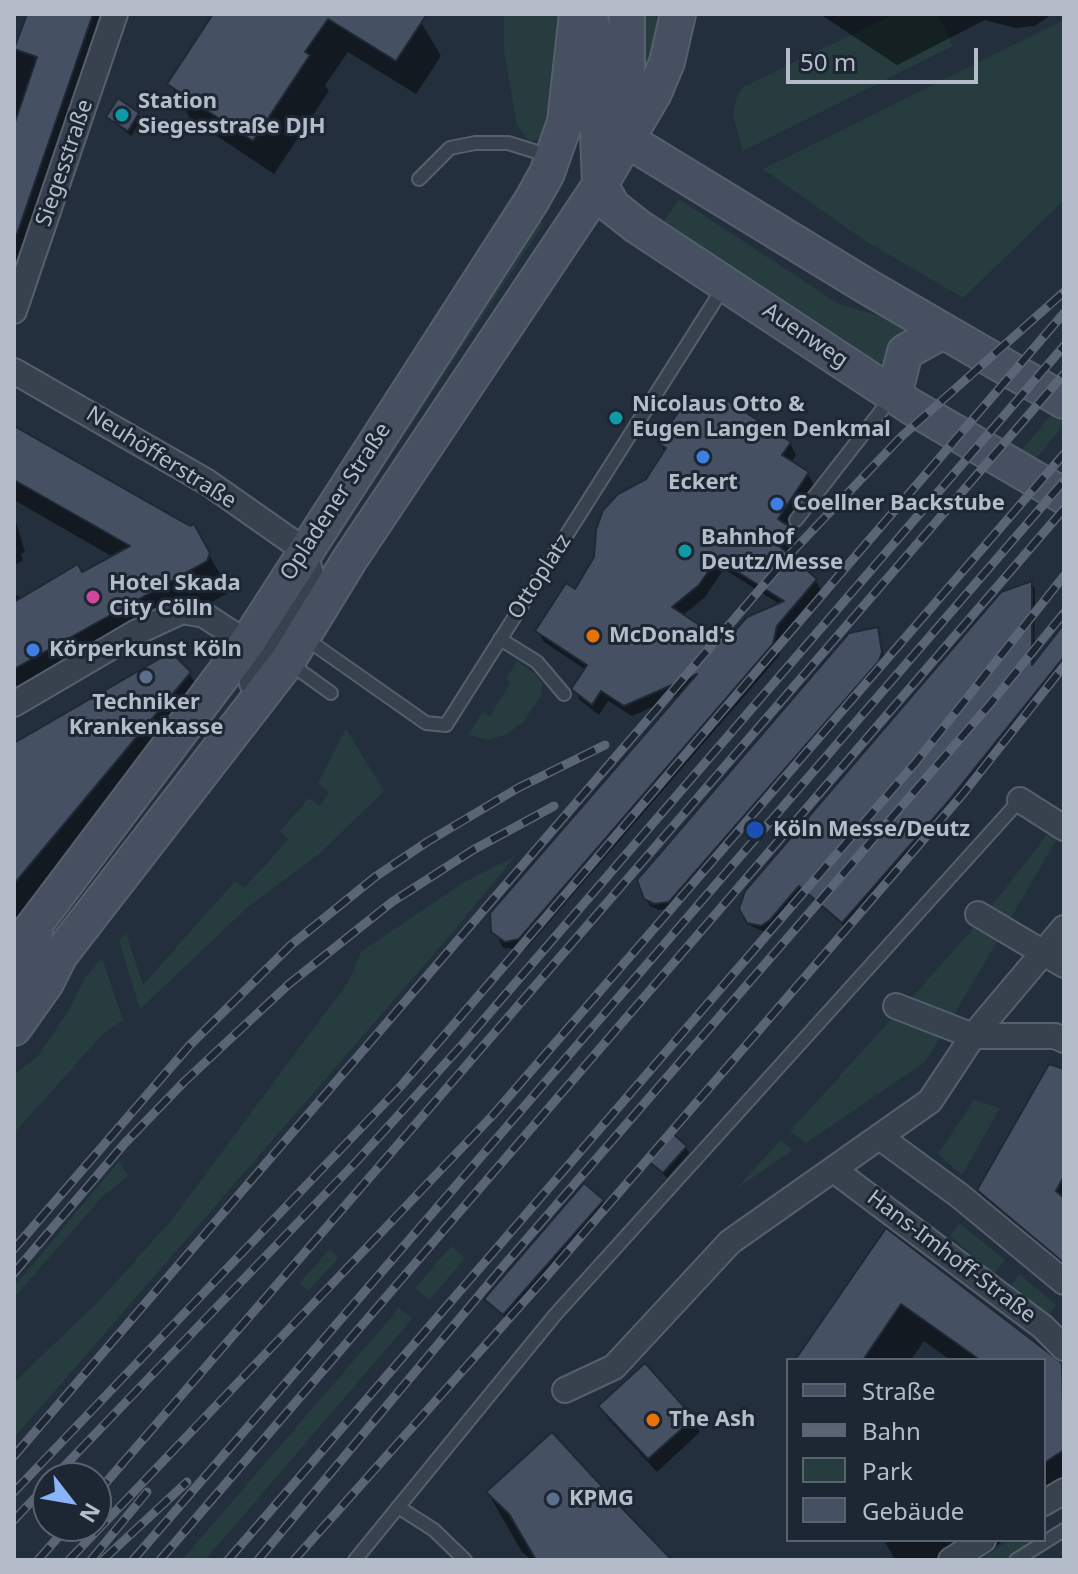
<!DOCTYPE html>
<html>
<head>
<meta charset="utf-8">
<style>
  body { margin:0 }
  #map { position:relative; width:1078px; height:1574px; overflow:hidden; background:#242f3e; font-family:"Noto Sans",sans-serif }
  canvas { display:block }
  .frame { position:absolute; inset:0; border:16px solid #b4bcc9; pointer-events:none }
  .legend { position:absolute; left:786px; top:1358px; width:260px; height:184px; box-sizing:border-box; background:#1d2633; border:2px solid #59626f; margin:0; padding:10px 14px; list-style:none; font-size:24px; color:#b4bcc9 }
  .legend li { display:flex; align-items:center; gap:16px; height:40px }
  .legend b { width:40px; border:2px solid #59626f }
  .north { position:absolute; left:32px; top:1462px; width:80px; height:80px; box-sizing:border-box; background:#1d2633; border:2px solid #59626f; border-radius:50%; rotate:121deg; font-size:22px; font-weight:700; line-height:32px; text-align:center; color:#b4bcc9 }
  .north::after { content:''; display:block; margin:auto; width:28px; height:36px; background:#8ab4f8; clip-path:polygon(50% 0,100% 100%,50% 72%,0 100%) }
  .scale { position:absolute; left:786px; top:48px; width:192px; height:36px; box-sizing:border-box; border:4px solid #b4bcc9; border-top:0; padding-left:10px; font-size:24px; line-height:28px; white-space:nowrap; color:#b4bcc9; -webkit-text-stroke:6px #1d2633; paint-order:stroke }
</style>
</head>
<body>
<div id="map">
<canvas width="1078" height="1574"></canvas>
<div class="frame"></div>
<ul class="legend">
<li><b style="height:10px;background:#465061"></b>Straße</li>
<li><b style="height:10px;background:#5a6575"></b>Bahn</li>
<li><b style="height:22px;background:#263c3f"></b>Park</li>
<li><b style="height:22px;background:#455162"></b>Gebäude</li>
</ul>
<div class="north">N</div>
<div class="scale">50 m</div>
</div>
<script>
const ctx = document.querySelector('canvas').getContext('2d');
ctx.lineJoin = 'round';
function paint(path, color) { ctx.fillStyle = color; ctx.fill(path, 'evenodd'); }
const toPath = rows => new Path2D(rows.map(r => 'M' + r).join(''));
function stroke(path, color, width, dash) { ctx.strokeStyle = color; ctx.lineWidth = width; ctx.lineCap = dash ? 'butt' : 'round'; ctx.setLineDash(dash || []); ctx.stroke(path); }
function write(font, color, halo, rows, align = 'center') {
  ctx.font = font + ' "Noto Sans",sans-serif'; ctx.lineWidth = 6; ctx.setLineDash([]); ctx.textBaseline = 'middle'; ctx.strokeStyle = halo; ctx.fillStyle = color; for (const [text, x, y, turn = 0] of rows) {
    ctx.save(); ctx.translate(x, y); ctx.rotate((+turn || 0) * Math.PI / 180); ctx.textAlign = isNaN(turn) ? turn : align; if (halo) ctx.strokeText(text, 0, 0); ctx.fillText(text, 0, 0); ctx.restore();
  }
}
paint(toPath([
  [504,14,559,14,561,38,547,140,529,141,517,125,504,51],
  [639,14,665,14,642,89],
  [894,14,938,14,953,46,743,151,733,116,736,99,743,87],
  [1064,20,1064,200,963,298,867,242,763,169],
  [679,199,837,303,898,322,916,334,888,375,661,226],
  [534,217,544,223,356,509,347,503],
  [1064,400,1064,425,1031,464,1018,454],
  [517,661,536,675,542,684,541,696,523,722,507,734,488,740,468,735,483,712,490,716,511,682,506,679],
  [346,729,384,791,319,854,249,906,140,1009,119,941,126,933,143,985,235,881,244,888,263,868,288,839,280,831,309,798,320,806,329,792,318,783],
  [1050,831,1058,837,1008,923,987,912],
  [527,842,452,933,14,1438,14,1382,98,1302,170,1222,349,981,361,952,461,884,514,857],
  [979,922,1001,935,953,1016,909,1001],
  [102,958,123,1020,103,1034,14,1133,14,1075,38,1056,69,1010,85,978],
  [896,1014,945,1030,925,1062,806,1143,790,1131],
  [974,1100,1000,1108,962,1175,938,1154],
  [781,1140,793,1150,736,1189],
  [119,1161,128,1176,102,1197,14,1298,14,1287],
  [959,1223,1005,1260,994,1274,950,1236],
  [451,1246,465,1258,429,1300,415,1288],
  [330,1249,339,1257,308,1291,299,1283],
  [1019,1274,1056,1305,1046,1319,1010,1287],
  [399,1308,412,1319,205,1560,182,1560],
  [1011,1540,1036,1540,1004,1560,979,1560]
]), '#263c3f');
paint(toPath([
  [32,14,109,14,14,300,14,57],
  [216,14,410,14,421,22,441,56,416,94,348,52,325,85,329,91,274,174,190,118,170,84],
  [820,14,1052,14,1035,26,1015,28,985,20,897,65],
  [138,114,141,120,131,136,108,117],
  [715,413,790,443,796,455,791,463,807,473,814,485,786,527,800,543,786,554,816,581,822,592,782,638,779,656,525,950,503,948,490,923,492,914,682,694,632,716,608,701,599,715,580,700,574,689,586,670,544,642,537,631,575,591,665,452,660,443],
  [724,569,781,605,725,645,682,616,705,597],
  [14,428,190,528,193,527,228,588,226,594,14,715,14,597,18,595,21,600,113,557,14,500],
  [14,515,25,552,21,554,23,561,14,565],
  [1032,583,1035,589,1034,665,1064,627,1064,665,950,809,846,928,804,891,765,932,747,924,741,899,747,892],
  [877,630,885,660,882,668,672,908,659,910,650,906,646,898],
  [189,673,211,711,14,949,14,746],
  [1064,1071,1064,1287,1008,1240,979,1190],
  [686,1147,689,1153,667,1178,649,1160],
  [602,1201,606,1207,508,1320,490,1305,487,1299],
  [887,1231,1064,1370,1064,1503,1044,1515,1044,1360,950,1360,924,1341,911,1360,797,1360],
  [600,1406,692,1419,700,1432,657,1472,608,1419],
  [488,1493,670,1560,531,1560,522,1552],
  [884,1540,1005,1540,974,1560,895,1560]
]), '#0007');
const building = toPath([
  [27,14,93,14,17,234,14,234,14,125,37,57,14,49,27,14],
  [213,14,427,14,396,61,328,19,305,52,310,55,253,141,167,84,213,14],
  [118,98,139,113,128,131,106,117,118,98],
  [690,394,714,410,722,397,791,442,782,455,809,472,778,519,796,531,778,545,817,579,777,626,773,644,519,939,505,942,491,932,490,913,697,674,624,706,601,691,592,705,571,689,587,665,535,631,566,583,575,589,594,557,596,530,603,510,618,494,646,479,666,448,658,443,690,394],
  [717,559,784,601,747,617,725,642,672,607,699,585,717,559],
  [14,426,190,526,194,524,210,553,207,561,14,669,14,602,78,564,82,572,130,546,14,480,14,426],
  [1032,581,1032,665,1064,624,1064,657,947,803,842,923,799,886,770,920,761,926,747,923,739,909,745,891,1001,592,1032,581],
  [878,627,882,652,879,661,669,902,654,904,644,899,637,880,849,633,878,627],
  [171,652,191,672,14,884,14,743,171,652],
  [1049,1064,1064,1069,1064,1176,1056,1191,1064,1198,1064,1263,977,1190,1049,1064],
  [671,1132,687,1146,663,1173,647,1160,671,1132],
  [584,1183,604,1200,503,1315,484,1299,584,1183],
  [886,1228,1062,1363,1064,1450,1044,1463,1044,1360,980,1360,901,1304,863,1360,795,1360,886,1228],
  [645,1363,694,1418,648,1459,598,1406,645,1363],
  [552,1432,619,1505,672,1560,536,1560,509,1514,486,1492,552,1432]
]);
paint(building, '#455162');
stroke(building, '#1f2835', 2);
const lane = toPath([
  [419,179,450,148,475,143,508,143,550,156],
  [796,520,892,397],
  [305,638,426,723,446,725,725,285],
  [500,639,537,662,564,694],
  [288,662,331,693],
  [398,1507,434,1530,465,1560],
  [355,1560,555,1315,1020,800],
  [1016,1560,1064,1530]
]);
const street = toPath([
  [14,311,115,14],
  [14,371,207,482,304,550,311,574,276,645,252,683],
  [14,704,135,633,182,611,204,615,247,643,254,654],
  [1020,800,1064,828],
  [978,914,1064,965],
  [896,1006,973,1036,1055,1036,1064,1040],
  [881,1138,960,1196,1064,1282],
  [834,1170,1043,1327,1064,1348],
  [565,1390,614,1367,730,1242,930,1101,973,1036,1064,928],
  [1044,1503,1064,1491],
  [951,1560,983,1540]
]);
const secondary = toPath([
  [588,14,594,31,600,185,613,207,637,226,910,406,1064,496],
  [627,14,627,136],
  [627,140,866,286,1064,401],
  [894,395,905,352,943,331],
  [14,952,247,643,532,200,547,173,565,122,577,14],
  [14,983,30,957,35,931],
  [14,1028,46,983,60,955,287,662,350,559,600,185,654,93,667,62,678,14]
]);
stroke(lane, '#565f6c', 16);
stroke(street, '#565f6c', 28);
stroke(secondary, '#565f6c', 38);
stroke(lane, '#38414e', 12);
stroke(street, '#38414e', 24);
stroke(secondary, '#465061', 34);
const rail = toPath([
  [14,1249,190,1045,291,945,375,877,427,842,518,788,605,745],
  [14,1273,125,1143,184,1082,289,984,392,902,473,850,554,806],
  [14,1456,792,552,901,437,1064,292],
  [53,1478,357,1161,462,1045,1064,346],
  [14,1492,401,1086,1064,313],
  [96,1494,1064,374],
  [14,1520,48,1484],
  [38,1560,68,1526],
  [69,1560,493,1115,1064,454],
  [91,1560,147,1492],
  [103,1560,187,1482],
  [133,1560,1064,481],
  [160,1560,1064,509],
  [228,1560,916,762,1064,576],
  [258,1560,501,1269,991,703,1064,613],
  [294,1560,546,1277,962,795,1064,666]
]);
stroke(rail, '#5a6575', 9);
stroke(rail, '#1d2633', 6, [18]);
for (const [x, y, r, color] of [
  [122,115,8,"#0f9aa8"],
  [616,418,8,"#0f9aa8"],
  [703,457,8,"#3f7fe0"],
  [777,504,8,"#3f7fe0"],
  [685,551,8,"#0f9aa8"],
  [93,597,8,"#d1479c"],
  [593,636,8,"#e8710a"],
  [33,650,8,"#3f7fe0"],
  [146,677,8,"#5c6f8a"],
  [755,830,10,"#1a4fb4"],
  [653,1420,8,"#e8710a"],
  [553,1499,8,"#5c6f8a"]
]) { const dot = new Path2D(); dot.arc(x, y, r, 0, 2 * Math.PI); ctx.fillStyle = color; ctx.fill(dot); stroke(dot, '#1d2633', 3); }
write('bold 22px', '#b4bcc9', '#1d2633', [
  ["Station",138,102],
  ["Siegesstraße DJH",138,127],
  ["Nicolaus Otto &",632,405],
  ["Eugen Langen Denkmal",632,430],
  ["Eckert",703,483,"center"],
  ["Coellner Backstube",793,504],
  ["Bahnhof",701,538],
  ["Deutz/Messe",701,563],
  ["Hotel Skada",109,584],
  ["City Cölln",109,609],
  ["McDonald's",609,636],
  ["Körperkunst Köln",49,650],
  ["Techniker",146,703,"center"],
  ["Krankenkasse",146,728,"center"],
  ["Köln Messe/Deutz",773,830],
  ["The Ash",669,1420],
  ["KPMG",569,1499]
], 'left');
write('22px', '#b4bcc9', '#1d2633', [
  ["Siegesstraße",65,163,-71],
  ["Auenweg",805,336,34],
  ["Neuhöfferstraße",161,458,32],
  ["Opladener Straße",336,502,-57],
  ["Ottoplatz",540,577,-57],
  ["Hans-Imhoff-Straße",951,1257,37]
]);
</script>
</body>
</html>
